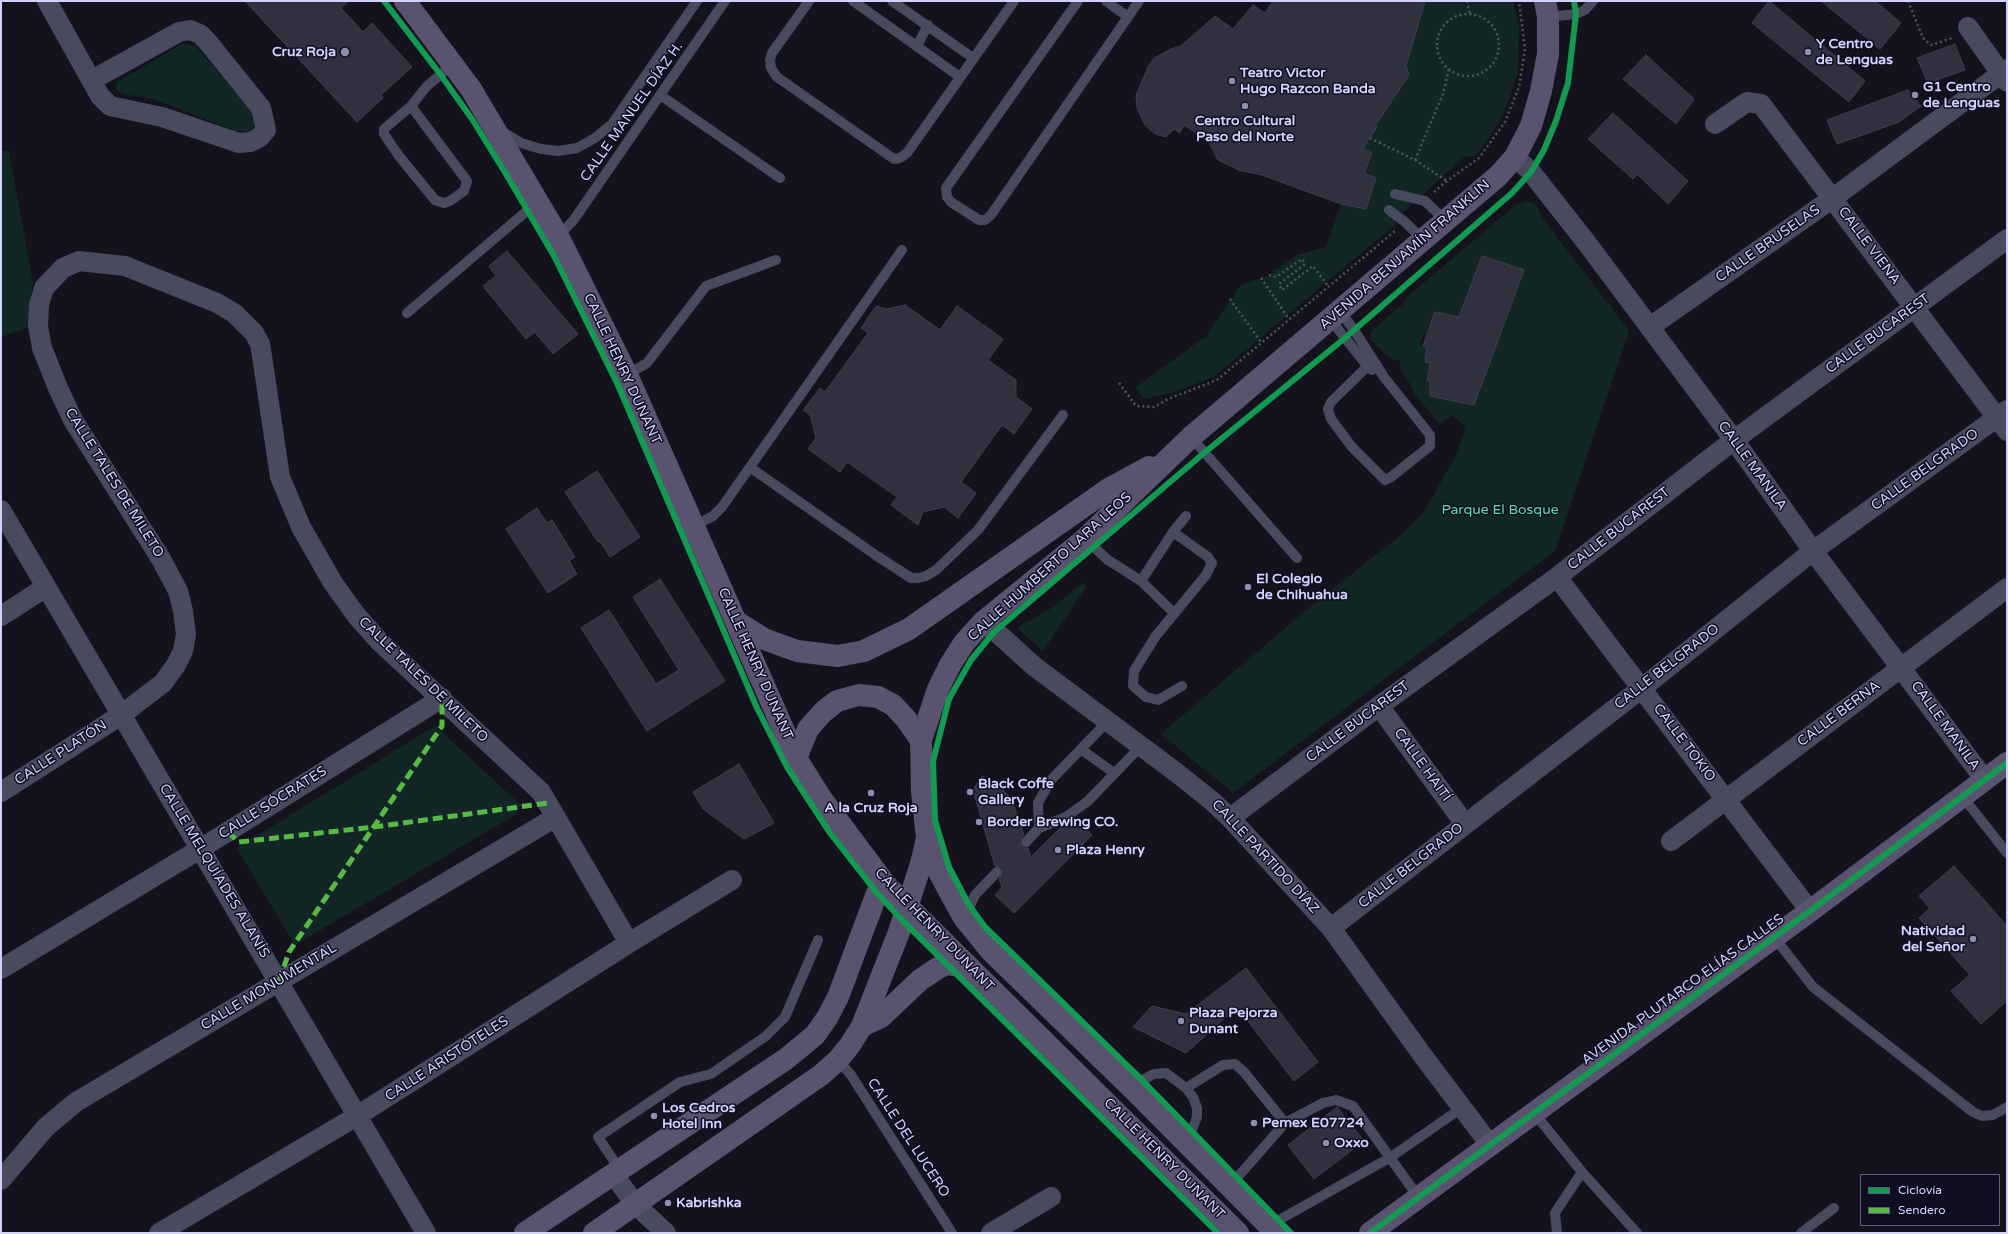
<!DOCTYPE html>
<html>
<head>
<meta charset="utf-8">
<style>
  body { margin:0 }
  #map { position:relative; width:2008px; height:1234px; overflow:hidden; background:#13121d; font-family:"Varela Round",sans-serif }
  canvas { display:block }
  .frame { position:absolute; inset:0; border:2px solid #d1d2fd; pointer-events:none }
  .legend { position:absolute; left:1860px; top:1174px; width:140px; height:52px; box-sizing:border-box; background:#0f0e21; border:1px solid #5d5c79; margin:0; padding:5px 7px; list-style:none; font-size:12px; color:#d1d2fd }
  .legend li { display:flex; align-items:center; gap:8px; height:20px }
  .legend b { width:20px; border:1px solid #5d5c79 }
</style>
</head>
<body>
<div id="map">
<canvas width="2008" height="1234"></canvas>
<div class="frame"></div>
<ul class="legend">
<li><b style="height:5px;background:#139951"></b>Ciclovía</li>
<li><b style="height:5px;background:#58b947"></b>Sendero</li>
</ul>
</div>
<script>
const ctx = document.querySelector('canvas').getContext('2d');
ctx.lineJoin = 'round';
function paint(path, color) { ctx.fillStyle = color; ctx.fill(path, 'evenodd'); }
const toPath = rows => new Path2D(rows.map(r => 'M' + r).join(''));
function stroke(path, color, width, dash) { ctx.strokeStyle = color; ctx.lineWidth = width; ctx.lineCap = dash ? 'butt' : 'round'; ctx.setLineDash(dash || []); ctx.stroke(path); }
function write(font, color, halo, rows, align = 'center') {
  ctx.font = font + ' "Varela Round",sans-serif'; ctx.lineWidth = 3; ctx.setLineDash([]); ctx.textBaseline = 'middle'; ctx.strokeStyle = halo; ctx.fillStyle = color; for (const [text, x, y, turn = 0] of rows) {
    ctx.save(); ctx.translate(x, y); ctx.rotate((+turn || 0) * Math.PI / 180); ctx.textAlign = isNaN(turn) ? turn : align; if (halo) ctx.strokeText(text, 0, 0); ctx.fillText(text, 0, 0); ctx.restore();
  }
}
paint(toPath([
  [1425,1,1513,1,1519,26,1518,70,1510,98,1500,120,1488,140,1475,156,1464,157,1395,220,1396,224,1215,376,1176,392,1144,399,1135,388,1206,336,1241,285,1269,275,1297,255,1326,247,1341,204,1366,209,1376,178,1364,173,1372,153,1358,146,1351,109,1389,105,1409,75,1406,66],
  [183,43,196,46,257,118,255,126,249,131,236,131,153,99,122,94,116,89,117,82],
  [1,150,9,151,33,283,28,327,1,337],
  [1528,201,1536,205,1542,217,1629,331,1555,551,1233,793,1161,734,1304,612,1396,539,1423,513,1456,456,1466,428,1452,415,1440,424,1414,394,1410,384,1401,370,1399,360,1390,359,1370,339,1371,331,1402,305,1407,297,1517,204],
  [1524,270,1474,404,1430,396,1435,380,1427,380,1429,369,1433,369,1434,363,1425,362,1427,352,1431,348,1420,345,1423,334,1427,335,1436,312,1459,317],
  [1083,583,1087,586,1043,651,1017,628,1053,607],
  [435,726,521,805,517,814,295,945,237,848]
]), '#122725');
const building = toPath([
  [245,1,349,1,341,8,363,32,372,23,412,67,381,95,383,98,357,122,245,1],
  [1273,1,1425,1,1406,66,1409,75,1375,126,1377,127,1363,149,1372,153,1364,173,1376,178,1366,209,1341,204,1262,175,1239,170,1218,160,1209,142,1184,125,1180,133,1174,129,1166,137,1155,134,1145,125,1137,108,1136,95,1149,65,1154,58,1171,49,1181,46,1215,16,1233,29,1253,5,1265,13,1273,1],
  [1769,1,1865,81,1849,102,1752,23,1769,1],
  [1821,1,1875,1,1901,23,1880,49,1821,1],
  [1955,44,1965,70,1928,83,1917,58,1955,44],
  [1646,55,1694,99,1676,124,1623,79,1646,55],
  [1908,90,1921,106,1899,122,1837,144,1827,120,1908,90],
  [1613,113,1688,181,1668,204,1637,174,1633,179,1588,139,1613,113],
  [507,251,578,334,553,354,535,332,526,339,483,286,496,276,489,266,507,251],
  [1482,256,1524,270,1474,405,1430,396,1430,381,1427,381,1430,363,1425,362,1427,347,1423,346,1435,312,1459,317,1482,256],
  [905,305,940,330,957,306,1003,339,988,360,1016,380,1016,397,1032,409,1014,434,1002,425,961,482,976,493,958,518,944,507,923,512,918,525,891,505,897,497,847,462,840,472,808,449,816,438,810,415,803,410,820,388,825,392,868,333,861,328,876,306,886,309,905,305],
  [597,471,640,537,610,557,600,541,598,542,565,492,597,471],
  [537,508,547,523,552,520,575,557,569,561,577,574,548,593,506,529,537,508],
  [660,579,725,681,647,731,581,628,609,610,656,684,679,670,633,597,660,579],
  [739,764,774,823,744,839,703,809,693,792,739,764],
  [982,776,1004,791,1012,800,1024,835,1020,840,1020,844,1024,848,1028,848,1031,857,1063,825,1073,820,1077,819,1092,835,1014,913,995,895,1002,887,999,879,1003,871,1001,867,995,866,973,790,982,776],
  [1954,866,2007,926,2007,1001,1981,1024,1951,991,1970,975,1919,918,1930,908,1919,896,1954,866],
  [1246,968,1318,1062,1294,1081,1237,1007,1186,1053,1133,1027,1152,1006,1186,1014,1246,968],
  [1337,1107,1364,1141,1314,1179,1288,1145,1337,1107]
]);
paint(building, '#31303f');
stroke(building, '#3e3e50', 1);
stroke(toPath([
  [1467,1,1470,14],
  [1908,1,1923,38,1931,45,1952,38],
  '1437 45a31 31 0 1 1 62 0a31 31 0 1 1-62 0Z',
  [1370,138,1415,160,1447,181],
  [1415,160,1443,94,1449,69],
  [1434,192,1447,181,1479,158,1505,122,1519,87,1525,49,1519,1],
  [1269,275,1276,277,1302,259,1305,264,1279,284,1282,290,1313,266,1328,286],
  [1261,278,1289,319],
  [1230,299,1261,342],
  [1119,383,1136,406,1154,407,1168,399,1217,380,1395,231]
]), '#495861', 2.5, [2, 3]);
stroke(toPath([
  [809,1,772,53,770,60,771,68,777,77,894,159,900,158,907,153,1014,1],
  [853,1,960,77],
  [892,1,973,58],
  [1078,1,946,188,947,197,951,202,979,220,985,220,991,215,1139,1],
  [1106,1,1128,17],
  [1548,17,1576,14,1585,10,1593,1],
  [917,46,928,25],
  [660,95,780,178],
  [411,106,467,181,464,191,450,201,444,203,435,200,399,156,384,134,384,129,411,106,427,86,453,64],
  [503,132,521,143,541,149,558,151,577,148,595,138,612,124,697,1],
  [1395,194,1425,201,1445,220],
  [1389,210,1405,222,1422,239],
  [558,236,573,221,725,1],
  [1340,311,1354,330,1384,377,1430,435,1430,446,1391,477,1385,480,1352,447,1331,419,1328,409,1331,402,1373,361],
  [407,313,528,210,540,204],
  [1330,319,1368,367,1372,370],
  [627,375,647,363,706,286,776,260],
  [1191,437,1297,558],
  [751,468,877,556,911,578,918,578,926,576,936,570,978,530,1063,415],
  [694,526,713,516,722,507,902,250],
  [1173,532,1208,557,1212,563,1206,575,1155,637,1134,671,1133,686,1146,697,1158,700,1182,686],
  [1085,539,1108,560,1141,581,1174,613],
  [1141,581,1173,532,1186,516],
  [1082,750,1114,773],
  [1962,796,2007,853],
  [1039,828,1038,803,1051,780,1108,721],
  [1026,842,1039,828,1066,817,1088,801,1141,746],
  [965,916,975,895,997,872],
  [1774,937,1813,987,1973,1112,1982,1116,1993,1115,2007,1107],
  [838,1060,851,1075,952,1233],
  [1133,1089,1142,1080,1154,1074,1166,1073,1186,1088,1223,1065,1235,1064,1244,1072,1285,1123,1229,1187],
  [1535,1114,1582,1172,1637,1233],
  [1285,1123,1323,1103,1336,1100,1353,1106,1419,1198],
  [1183,1141,1192,1130,1197,1117,1197,1108,1193,1097,1186,1088],
  [620,1170,598,1137,680,1082,711,1074,766,1036,785,1017,818,940],
  [1271,1227,1279,1220,1391,1157,1463,1107],
  [1557,1233,1555,1213,1582,1172],
  [1801,1233,1834,1208]
]), '#484a5d', 10);
stroke(toPath([
  [47,1,100,96,110,106,162,117,239,143,251,142,260,137,266,130,261,108,207,41,200,34,190,30,179,32,92,80],
  [1968,27,2007,82],
  [1715,124,1747,102,1761,104,2007,431],
  [1515,157,1531,172,1586,242,1734,440,1813,551,1985,780],
  [1650,327,1833,198,2007,69],
  [1,510,426,1233],
  [1557,577,1810,911],
  [1,616,46,587],
  [984,621,1035,667,1177,773,1212,801,1230,818,1331,928,1423,1056,1491,1146],
  [1379,706,1465,824],
  [1,792,121,715,163,683,176,665,183,651,186,634,183,611,178,591,161,559,73,420,58,388,42,348,38,326,39,305,44,288,63,268,79,261,125,266,217,303,234,313,254,333,260,344,262,356,280,477,301,527,333,583,356,615,380,642,541,792,629,943],
  [1230,818,1379,706,1557,577,1734,440,2007,239],
  [1671,841,2007,588],
  [1331,928,1642,688,1813,551,2007,410],
  [1,969,200,849,442,698],
  [613,1174,636,1205,666,1233],
  [1,1180,46,1127,76,1102,556,817],
  [159,1233,357,1116,629,943,732,880],
  [991,1233,1051,1197]
]), '#484a5d', 20);
stroke(toPath([
  [405,1,471,89,558,236,627,375,796,758,821,798,886,885,1238,1233],
  [737,622,764,639,797,651,838,656,864,651,909,629,1107,490,1149,467],
  [796,758,808,729,823,712,837,701,859,695,878,697,893,705,906,719,921,740],
  [928,839,936,866,949,891,964,918,991,951,1133,1089,1276,1233],
  [862,1026,881,1017,920,980,938,968,947,964,970,968],
  [525,1233,786,1059,815,1035,827,1018,838,997,877,893,886,885],
  [594,1233,821,1075,838,1060,850,1045,862,1026,899,932,921,864,927,838,922,791,921,740,938,689,950,665,964,643,984,621,1085,539,1191,437,1498,176,1515,157,1531,126,1541,91,1548,54,1548,17,1545,1],
  [1370,1233,1810,911,2007,763]
]), '#5a536f', 22);
stroke(toPath([
  [228,832,239,842,374,827,548,803],
  [279,981,289,952,442,726,442,698]
]), '#58b947', 5, [10, 5]);
stroke(toPath([
  [384,1,440,74,472,119,506,174,554,256,617,383,757,708,787,767,830,833,877,893,903,921,1218,1233],
  [1291,1233,1142,1080,985,927,969,905,949,867,935,820,933,761,949,699,971,660,994,632,1204,453,1345,338,1512,193,1531,172,1544,150,1556,121,1568,83,1576,14,1574,1],
  [1370,1233,1810,911,2007,763]
]), '#139951', 6);
for (const [x, y, r, color] of [
  [345,52,5,"#8e8faf"],
  [1808,52,4,"#8e8faf"],
  [1232,81,4,"#8e8faf"],
  [1915,95,4,"#8e8faf"],
  [1245,106,4,"#8e8faf"],
  [1248,587,4,"#8e8faf"],
  [970,792,4,"#8e8faf"],
  [871,793,4,"#8e8faf"],
  [979,822,4,"#8e8faf"],
  [1058,850,4,"#8e8faf"],
  [1973,939,4,"#8e8faf"],
  [1181,1021,4,"#8e8faf"],
  [654,1116,4,"#8e8faf"],
  [1254,1123,4,"#8e8faf"],
  [1326,1143,4,"#8e8faf"],
  [668,1203,4,"#8e8faf"]
]) { const dot = new Path2D(); dot.arc(x, y, r, 0, 2 * Math.PI); ctx.fillStyle = color; ctx.fill(dot); stroke(dot, '#0f0e21', 1.5); }
write('bold 14px', '#d1d2fd', '#0f0e21', [
  ["Y Centro",1816,44],
  ["de Lenguas",1816,60],
  ["Cruz Roja",336,52,"right"],
  ["Teatro Victor",1240,73],
  ["Hugo Razcon Banda",1240,89],
  ["G1 Centro",1923,87],
  ["de Lenguas",1923,103],
  ["Centro Cultural",1245,121,"center"],
  ["Paso del Norte",1245,137,"center"],
  ["El Colegio",1256,579],
  ["de Chihuahua",1256,595],
  ["Black Coffe",978,784],
  ["Gallery",978,800],
  ["A la Cruz Roja",871,808,"center"],
  ["Border Brewing CO.",987,822],
  ["Plaza Henry",1066,850],
  ["Natividad",1965,931,"right"],
  ["del Señor",1965,947,"right"],
  ["Plaza Pejorza",1189,1013],
  ["Dunant",1189,1029],
  ["Los Cedros",662,1108],
  ["Hotel Inn",662,1124],
  ["Pemex E07724",1262,1123],
  ["Oxxo",1334,1143],
  ["Kabrishka",676,1203]
], 'left');
write('14px', '#d1d2fd', '#0f0e21', [
  ["CALLE MANUEL DÍAZ H.",632,112,-55],
  ["CALLE BRUSELAS",1768,244,-35],
  ["CALLE VIENA",1869,246,53],
  ["AVENIDA BENJAMÍN FRANKLIN",1405,255,-41],
  ["CALLE BUCAREST",1878,334,-36],
  ["CALLE HENRY DUNANT",622,369,65],
  ["CALLE MANILA",1752,466,54],
  ["CALLE BELGRADO",1925,470,-36],
  ["CALLE TALES DE MILETO",114,483,58],
  ["CALLE BUCAREST",1619,529,-38],
  ["CALLE HUMBERTO LARA LEOS",1050,567,-42],
  ["CALLE HENRY DUNANT",755,664,66],
  ["CALLE BELGRADO",1667,667,-38],
  ["CALLE TALES DE MILETO",423,680,44],
  ["CALLE BERNA",1839,714,-37],
  ["CALLE BUCAREST",1358,722,-37],
  ["CALLE MANILA",1945,726,54],
  ["CALLE TOKIO",1684,743,53],
  ["CALLE PLATÓN",61,753,-33],
  ["CALLE HAITÍ",1422,765,54],
  ["CALLE SÓCRATES",273,803,-32],
  ["CALLE PARTIDO DÍAZ",1265,857,47],
  ["CALLE BELGRADO",1411,866,-38],
  ["CALLE MELQUÍADES ALANÍS",214,871,59],
  ["CALLE HENRY DUNANT",934,930,46],
  ["CALLE MONUMENTAL",269,987,-31],
  ["AVENIDA PLUTARCO ELÍAS CALLES",1683,990,-36],
  ["CALLE ARISTÓTELES",447,1059,-33],
  ["CALLE DEL LUCERO",908,1138,57],
  ["CALLE HENRY DUNANT",1164,1159,45]
]);
write('14px', '#61d9a9', '#0f0e21', [
  ["Parque El Bosque",1500,510]
]);
</script>
</body>
</html>
